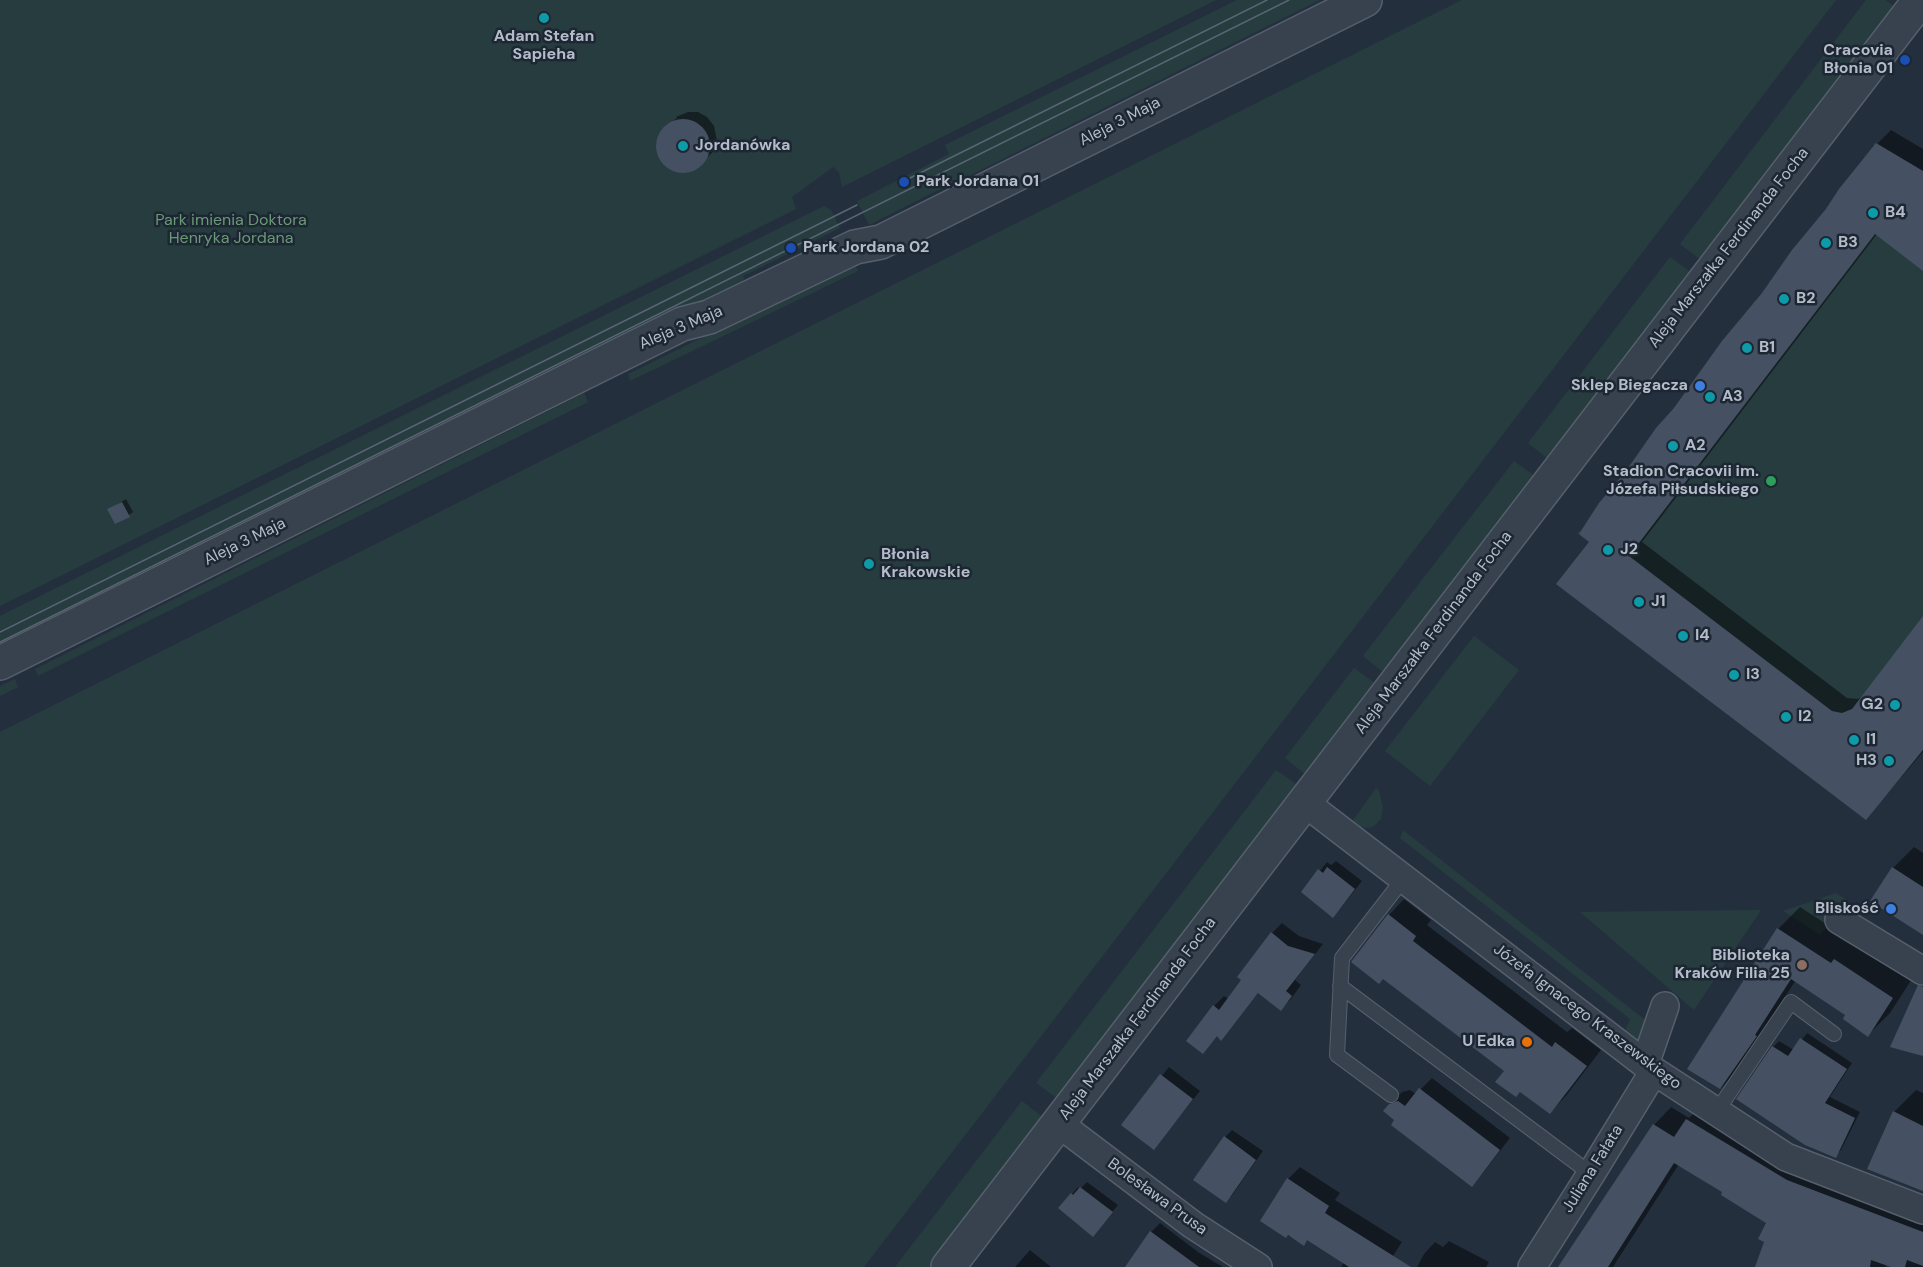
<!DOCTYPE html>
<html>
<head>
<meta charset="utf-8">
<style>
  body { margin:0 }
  canvas { display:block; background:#242f3e }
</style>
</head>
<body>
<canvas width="1923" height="1267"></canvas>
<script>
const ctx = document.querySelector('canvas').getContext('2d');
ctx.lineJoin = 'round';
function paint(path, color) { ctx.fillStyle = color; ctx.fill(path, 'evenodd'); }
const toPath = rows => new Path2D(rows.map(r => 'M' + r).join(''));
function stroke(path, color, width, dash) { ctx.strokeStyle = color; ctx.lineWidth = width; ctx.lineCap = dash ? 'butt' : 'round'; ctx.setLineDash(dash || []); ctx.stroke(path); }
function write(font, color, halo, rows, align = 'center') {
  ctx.font = font + ' "DM Sans",sans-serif'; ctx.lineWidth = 5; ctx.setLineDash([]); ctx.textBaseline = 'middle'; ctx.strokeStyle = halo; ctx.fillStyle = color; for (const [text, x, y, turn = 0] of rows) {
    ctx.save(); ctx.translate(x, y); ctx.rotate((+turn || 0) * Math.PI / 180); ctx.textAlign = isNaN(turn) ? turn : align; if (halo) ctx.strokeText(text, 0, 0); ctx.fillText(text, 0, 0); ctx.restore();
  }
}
paint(toPath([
  [0,0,1216,0,842,187,839,172,833,167,792,197,796,209,0,606],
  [1237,0,1320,0,969,176,948,185,869,225,857,201,949,154,945,145],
  [1462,0,1836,0,864,1267,0,1267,0,732],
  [1866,0,1886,0,1895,7,1701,260,1680,244],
  [1875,143,1923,171,1923,743,1914,756,1917,758,1892,786,1878,806,1556,584,1589,542,1577,533,1579,531,1581,532,1587,524,1587,520,1588,522,1619,482,1617,481,1619,479,1620,480,1627,471,1625,470,1627,468,1629,469,1635,461,1633,460,1635,458,1636,459,1643,447,1645,448,1667,419,1665,418,1668,417,1675,408,1673,407,1676,406,1683,398,1681,397,1683,395,1684,396,1691,388,1689,386,1691,385,1693,386,1699,377,1697,376,1747,315,1745,313,1747,311,1748,312,1754,304,1753,303,1754,301,1756,302,1762,294,1763,290,1765,291,1771,283,1769,282,1770,280,1772,281,1779,272,1777,271,1778,269,1780,270,1811,231,1809,229,1811,227,1813,228,1818,220,1817,219,1818,217,1820,218,1826,210,1826,206,1828,208,1834,199,1834,196,1836,197,1858,168,1857,166,1859,165,1860,166,1867,158,1865,156,1866,154,1868,155,1875,146,1873,145],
  [824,206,831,210,840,228,743,276,747,285,0,656,0,616],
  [1670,257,1692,273,1548,459,1528,443],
  [854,263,858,271,630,381,628,374],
  [584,393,588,402,38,676,35,669],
  [1514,461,1536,477,1384,673,1363,656],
  [1474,636,1519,670,1430,786,1385,751],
  [1354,668,1376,684,1306,775,1285,758],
  [15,679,18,687,0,696,0,686],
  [1276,770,1299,786,1058,1099,1036,1083],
  [1376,788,1379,791,1383,807,1381,819,1374,826,1369,828,1359,827,1352,822],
  [1403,830,1649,1023,1637,1049,1622,1038,1630,1019,1400,838],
  [1836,893,1850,902,1820,935,1783,911],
  [1761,910,1694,1010,1580,912],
  [1022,1101,1045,1119,931,1267,895,1267]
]), '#263c3f');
paint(toPath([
  [688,112,698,112,707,117,714,126,717,141,712,153,695,168,685,171,674,170,666,165,659,156,657,147,659,136,667,125,677,118,676,117],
  [1891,130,1923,149,1923,269,1877,234,1642,542,1847,698,1858,699,1863,697,1923,619,1923,752,1866,818,1591,541,1675,409,1877,144],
  [126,499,133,512,129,515,109,510],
  [1914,847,1923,853,1923,933,1893,868],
  [1336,861,1362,881,1340,909,1303,892,1327,862,1331,865],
  [1404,899,1431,920,1427,925,1567,1032,1572,1028,1601,1050,1565,1097,1550,1112,1521,1090,1389,915],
  [1800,907,1854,942,1914,976,1890,1013,1868,1035,1847,1015,1796,980,1775,1012,1778,1014,1742,1066,1721,1088,1689,1068,1778,929],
  [1282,923,1299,936,1323,944,1295,980,1301,985,1291,999,1281,1009,1259,992,1221,1038,1218,1035,1188,1040,1214,1006,1224,996,1229,999,1272,933],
  [1807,1033,1852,1063,1830,1097,1860,1112,1841,1150,1835,1156,1738,1099,1773,1047,1779,1041,1794,1050],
  [1169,1067,1200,1091,1154,1148,1123,1125],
  [1432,1078,1510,1138,1483,1173,1472,1185,1396,1120,1390,1105,1402,1092,1410,1090,1416,1094],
  [1916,1090,1923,1093,1923,1189,1894,1112],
  [1705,1102,1805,1163,1923,1207,1923,1267,1896,1267,1888,1264,1885,1267,1756,1267,1766,1241,1768,1222,1724,1191,1679,1164,1613,1267,1559,1267,1654,1125,1671,1107,1689,1118],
  [1232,1130,1263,1151,1233,1194,1226,1201,1225,1137],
  [1300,1167,1340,1193,1335,1200,1402,1242,1386,1267,1341,1267,1344,1262,1308,1239,1303,1244,1262,1221,1288,1179],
  [1087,1182,1118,1205,1099,1228,1060,1208,1078,1187,1080,1189],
  [1160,1223,1198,1252,1223,1267,1126,1267,1151,1232],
  [1449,1241,1489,1262,1486,1267,1417,1267,1424,1254,1435,1242,1443,1247],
  [1030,1250,1051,1267,1015,1267]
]), '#0007');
paint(toPath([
  '656 146a27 27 0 1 1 54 0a27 27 0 1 1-54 0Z',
  [1876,143,1923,171,1923,271,1875,234,1629,556,1832,711,1842,713,1852,709,1923,616,1923,750,1866,820,1556,584,1589,542,1579,534,1599,503,1626,471,1656,428,1674,408,1722,341,1762,293,1792,250,1826,209,1839,189],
  [122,502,130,517,115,524,107,509],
  [1327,867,1355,889,1333,918,1301,892,1318,869,1323,873],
  [1892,867,1923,887,1923,935,1870,901],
  [1388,914,1416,936,1413,941,1552,1047,1555,1042,1587,1066,1550,1114,1520,1092,1516,1097,1495,1082,1504,1071,1383,979,1379,984,1351,962],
  [1777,928,1831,963,1834,959,1893,998,1868,1037,1843,1019,1845,1015,1791,979,1755,1035,1757,1036,1720,1089,1687,1069],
  [1271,932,1288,946,1315,954,1286,991,1292,996,1281,1011,1258,993,1221,1041,1217,1036,1203,1054,1186,1041,1213,1005,1219,1010,1241,980,1237,977],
  [1918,985,1923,987,1923,1056,1890,1047],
  [1800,1038,1847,1069,1825,1103,1855,1118,1836,1158,1805,1145,1736,1099,1772,1046,1788,1056],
  [1160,1074,1193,1099,1154,1150,1121,1125],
  [1419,1088,1500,1150,1472,1187,1391,1125,1394,1120,1383,1111,1389,1104,1398,1101,1405,1106],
  [1893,1111,1923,1126,1923,1191,1867,1169],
  [1686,1119,1787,1180,1923,1232,1923,1266,1907,1260,1905,1267,1891,1267,1871,1260,1870,1267,1755,1267,1764,1242,1758,1239,1766,1223,1721,1195,1722,1192,1674,1163,1608,1267,1558,1267,1653,1124,1674,1137],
  [1224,1136,1256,1160,1226,1203,1193,1180],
  [1287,1178,1329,1206,1325,1213,1411,1267,1349,1267,1307,1240,1304,1246,1288,1235,1286,1238,1260,1221],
  [1080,1187,1113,1212,1093,1237,1058,1208,1071,1193,1073,1195],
  [1150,1231,1199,1267,1125,1267]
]), '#455162');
const service = toPath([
  [1340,986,1591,1174],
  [1391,1095,1337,1055,1342,958,1404,878],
  [1717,1111,1791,1002,1834,1034]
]);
const minor = toPath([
  [1304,802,1654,1071,1786,1157,1923,1210],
  [1839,920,1923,971],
  [1645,1064,1665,1006],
  [1058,1123,1193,1225,1258,1267],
  [1532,1267,1591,1174,1654,1071]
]);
const tertiary = toPath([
  [0,663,682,324,709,317,855,247,881,242,1365,0],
  [948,1267,1920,0]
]);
stroke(service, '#565f6c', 16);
stroke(minor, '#565f6c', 30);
stroke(tertiary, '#565f6c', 36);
stroke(service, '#38414e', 14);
stroke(minor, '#38414e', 27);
stroke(tertiary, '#38414e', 33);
stroke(toPath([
  [902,182,1267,0],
  [0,632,857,205],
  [0,642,1289,0]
]), '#5a6575', 1.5);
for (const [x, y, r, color] of [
  [544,18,6,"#0f9aa8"],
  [1905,60,6,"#1a4fb4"],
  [683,146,6,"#0f9aa8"],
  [904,182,6,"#1a4fb4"],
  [1873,213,6,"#0f9aa8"],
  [1826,243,6,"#0f9aa8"],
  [791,248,6,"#1a4fb4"],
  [1784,299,6,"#0f9aa8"],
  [1747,348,6,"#0f9aa8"],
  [1700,386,6,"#3f7fe0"],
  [1710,397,6,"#0f9aa8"],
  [1673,446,6,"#0f9aa8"],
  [1771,481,6,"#2e9e5b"],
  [1608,550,6,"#0f9aa8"],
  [869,564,6,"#0f9aa8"],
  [1639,602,6,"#0f9aa8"],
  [1683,636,6,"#0f9aa8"],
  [1734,675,6,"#0f9aa8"],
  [1895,705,6,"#0f9aa8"],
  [1786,717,6,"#0f9aa8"],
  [1854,740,6,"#0f9aa8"],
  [1889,761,6,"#0f9aa8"],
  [1891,909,6,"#3f7fe0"],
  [1802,965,6,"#8d6e63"],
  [1527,1042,6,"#e8710a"]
]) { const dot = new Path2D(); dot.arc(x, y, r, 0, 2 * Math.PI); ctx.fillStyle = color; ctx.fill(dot); stroke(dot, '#1d2633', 2); }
write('bold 16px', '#b4bcc9', '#1d2633', [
  ["Adam Stefan",544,37,"center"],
  ["Sapieha",544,55,"center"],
  ["Cracovia",1893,51,"right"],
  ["Błonia 01",1893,69,"right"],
  ["Jordanówka",695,146],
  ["Park Jordana 01",916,182],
  ["B4",1885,213],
  ["B3",1838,243],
  ["Park Jordana 02",803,248],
  ["B2",1796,299],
  ["B1",1759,348],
  ["Sklep Biegacza",1688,386,"right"],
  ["A3",1722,397],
  ["A2",1685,446],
  ["Stadion Cracovii im.",1759,472,"right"],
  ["Józefa Piłsudskiego",1759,490,"right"],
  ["J2",1620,550],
  ["Błonia",881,555],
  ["Krakowskie",881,573],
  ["J1",1651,602],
  ["I4",1695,636],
  ["I3",1746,675],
  ["G2",1883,705,"right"],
  ["I2",1798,717],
  ["I1",1866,740],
  ["H3",1877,761,"right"],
  ["Bliskość",1879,909,"right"],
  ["Biblioteka",1790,956,"right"],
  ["Kraków Filia 25",1790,974,"right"],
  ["U Edka",1515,1042,"right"]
], 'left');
write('16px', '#b4bcc9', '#1d2633', [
  ["Aleja 3 Maja",1120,122,-27],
  ["Aleja Marszałka Ferdinanda Focha",1729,248,-52],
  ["Aleja 3 Maja",681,328,-23],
  ["Aleja 3 Maja",245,542,-26],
  ["Aleja Marszałka Ferdinanda Focha",1434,633,-53],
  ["Józefa Ignacego Kraszewskiego",1587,1017,37],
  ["Aleja Marszałka Ferdinanda Focha",1138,1019,-53],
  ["Juliana Fałata",1593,1169,-58],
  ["Bolesława Prusa",1157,1197,36]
]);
write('16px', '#6b9a76', '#1d2633', [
  ["Park imienia Doktora",231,221],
  ["Henryka Jordana",231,239]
]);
</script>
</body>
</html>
